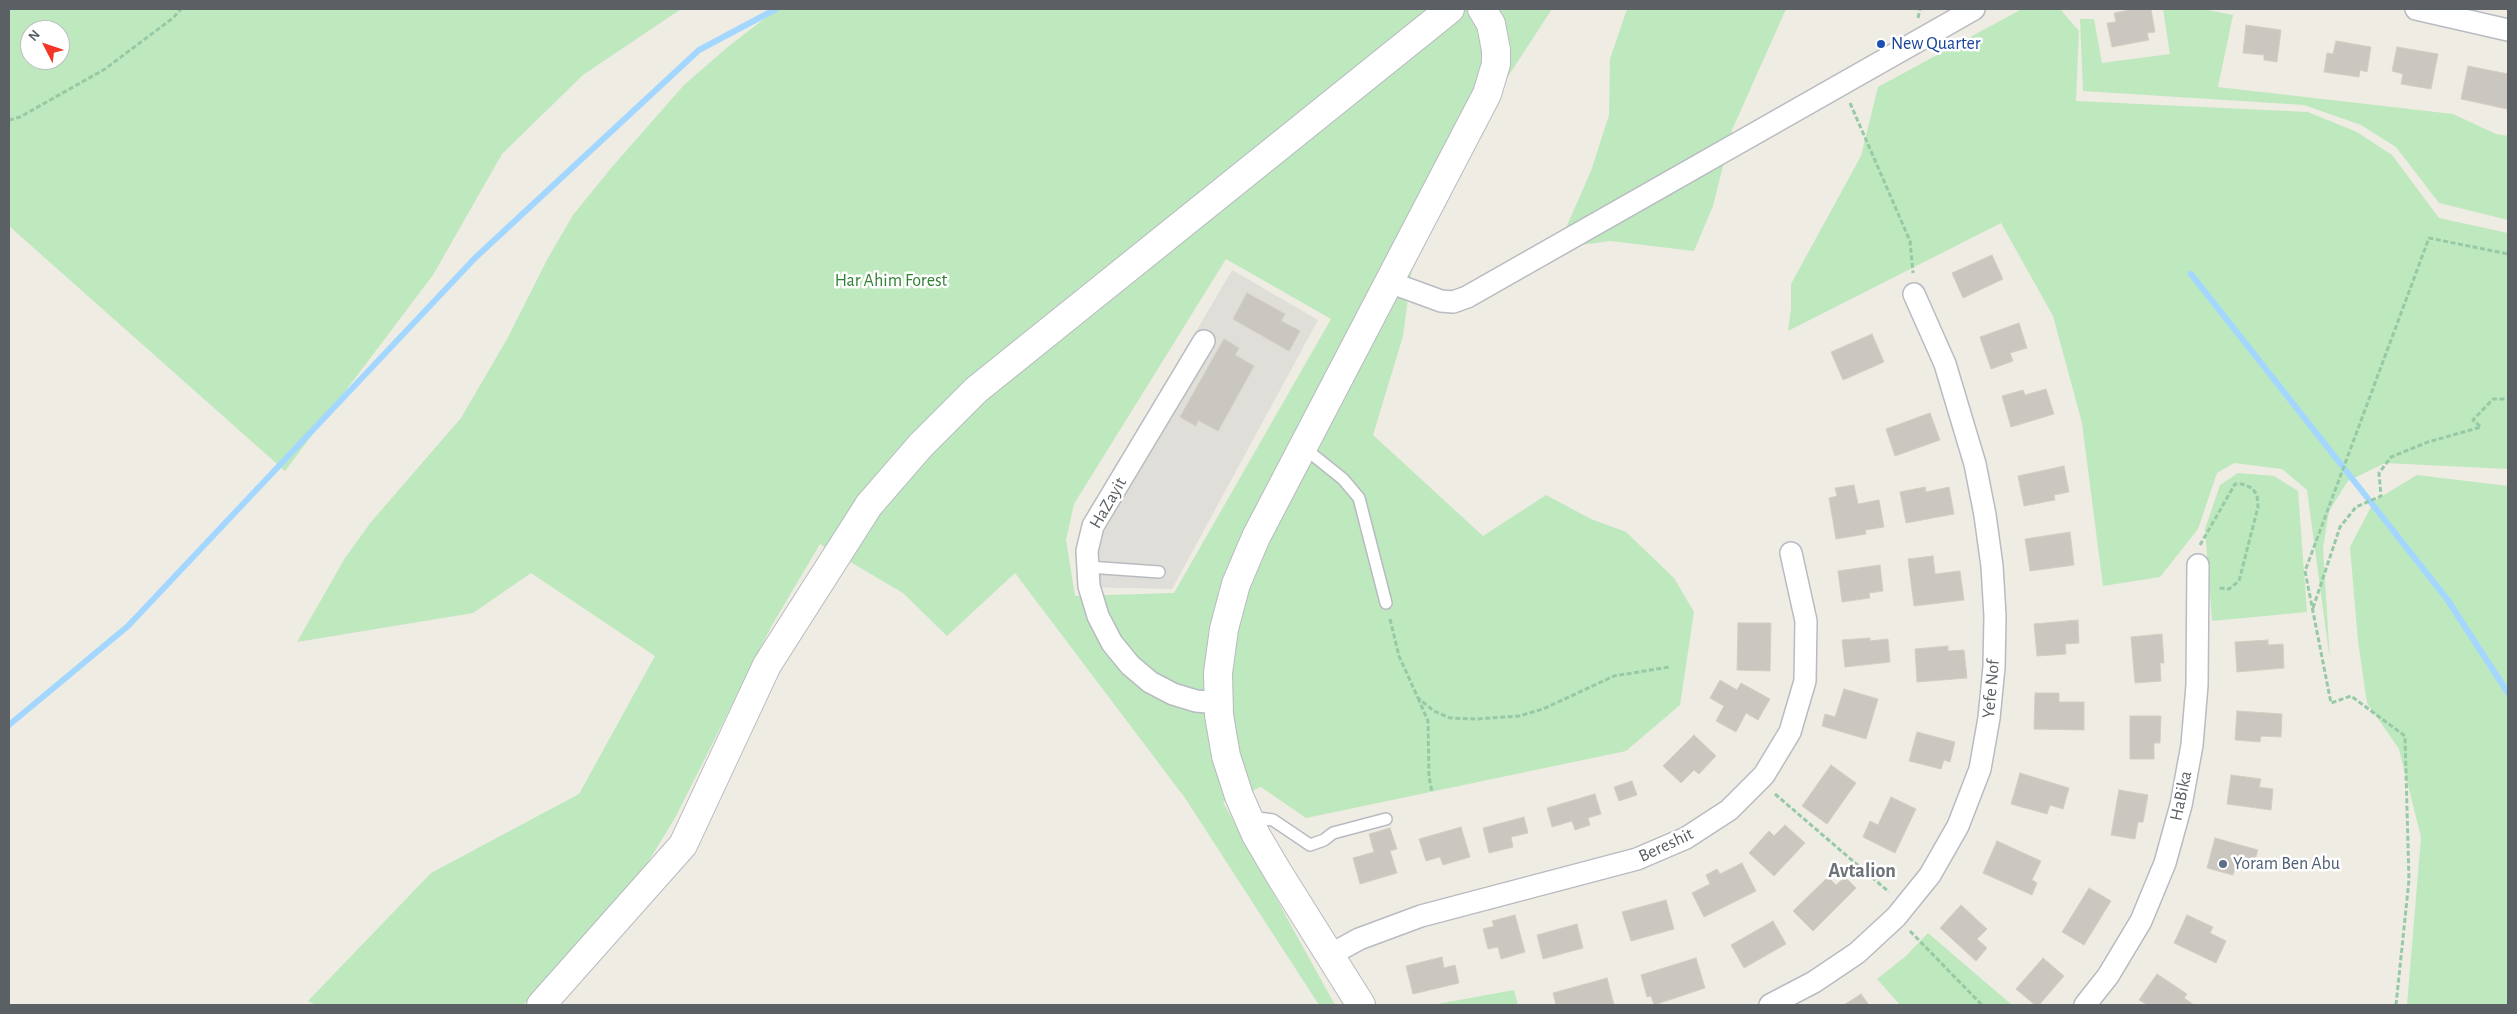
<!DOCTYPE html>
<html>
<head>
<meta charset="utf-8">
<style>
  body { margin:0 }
  #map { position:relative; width:2517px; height:1014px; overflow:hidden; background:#efece3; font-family:"Alegreya Sans",sans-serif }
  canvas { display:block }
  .frame { position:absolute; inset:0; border:10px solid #5b6065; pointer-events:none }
  .north { position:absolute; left:20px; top:20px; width:50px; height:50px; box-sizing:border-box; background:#fff; border:1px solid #bdbfc1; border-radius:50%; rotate:311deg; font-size:14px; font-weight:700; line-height:20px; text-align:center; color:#5b6065 }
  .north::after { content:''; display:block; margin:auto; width:18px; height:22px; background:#f33525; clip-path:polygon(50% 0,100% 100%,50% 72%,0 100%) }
</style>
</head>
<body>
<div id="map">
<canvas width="2517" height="1014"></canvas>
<div class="frame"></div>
<div class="north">N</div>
</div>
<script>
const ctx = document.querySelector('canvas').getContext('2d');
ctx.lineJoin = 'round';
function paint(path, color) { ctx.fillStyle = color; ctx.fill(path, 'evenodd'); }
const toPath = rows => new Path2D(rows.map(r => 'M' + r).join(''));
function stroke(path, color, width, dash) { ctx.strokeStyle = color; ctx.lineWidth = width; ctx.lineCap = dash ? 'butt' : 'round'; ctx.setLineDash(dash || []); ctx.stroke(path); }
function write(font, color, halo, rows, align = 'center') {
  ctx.font = font + ' "Alegreya Sans",sans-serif'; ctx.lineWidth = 5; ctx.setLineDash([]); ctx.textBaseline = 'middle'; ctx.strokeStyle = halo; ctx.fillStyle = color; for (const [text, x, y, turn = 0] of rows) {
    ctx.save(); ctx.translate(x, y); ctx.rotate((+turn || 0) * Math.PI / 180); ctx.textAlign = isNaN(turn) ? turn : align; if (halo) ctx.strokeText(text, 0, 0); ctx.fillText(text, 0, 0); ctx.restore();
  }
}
paint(toPath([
  [1232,270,1318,320,1172,589,1080,587,1076,553,1080,530]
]), '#e0ded8');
paint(toPath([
  [9,9,681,9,583,75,502,154,433,275,285,471,9,226],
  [30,30,60,30,60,60,30,60],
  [777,9,1552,9,1466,141,1413,260,1403,336,1373,435,1483,536,1546,495,1591,519,1626,532,1674,578,1694,612,1680,705,1626,751,1306,818,1261,787,1223,802,1335,1005,1319,1005,1185,798,1015,573,947,636,903,593,820,544,771,627,675,818,648,862,621,899,523,1005,316,1005,308,1001,431,873,579,794,655,656,531,573,473,613,297,642,345,558,371,522,461,418,507,339,548,258,573,215,612,167,684,85,729,46],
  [1226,259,1331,319,1174,593,1075,596,1066,540,1074,504],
  [1627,9,1786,9,1732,130,1713,206,1694,251,1610,241,1557,248,1591,171,1609,115,1610,59],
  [2022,9,2060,9,2079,31,2076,101,2308,112,2357,132,2392,155,2439,218,2508,233,2508,469,2385,463,2348,481,2329,511,2323,548,2330,661,2307,490,2282,469,2234,463,2217,473,2198,529,2160,577,2103,586,2082,423,2053,316,2001,223,1788,331,1791,309,1791,284,1861,156,1878,87],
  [2163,9,2203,9,2233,15,2218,87,2453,114,2496,134,2508,136,2508,220,2439,203,2396,147,2361,125,2304,105,2083,91,2080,19,2094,19,2102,63,2170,54],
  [2238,473,2274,476,2298,491,2307,612,2212,621,2205,529,2220,485],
  [2417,475,2508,486,2508,1005,2407,1005,2421,837,2399,749,2367,703,2358,641,2350,547,2374,501],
  [1928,933,2012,1005,1900,1005,1877,979,1906,956],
  [1514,990,1518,1005,1432,1005]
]), '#bee8be');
stroke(toPath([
  [2191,274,2447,599,2508,693],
  [9,725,128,626,475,258,699,50,776,9]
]), '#a3d7ff', 6);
const building = toPath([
  [2135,9,2151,9,2155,32,2147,33,2149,40,2112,47,2107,23,2116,22,2114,13,2135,9],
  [2246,25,2281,30,2277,62,2264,60,2264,55,2243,53,2246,25],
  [2336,41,2371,47,2367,72,2360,70,2359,77,2324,72,2327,53,2333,54,2336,41],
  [2397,47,2438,54,2431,89,2401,84,2403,74,2392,71,2397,47],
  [2468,66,2508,74,2507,109,2461,99,2468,66],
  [1992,255,2003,279,1963,298,1952,273,1992,255],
  [1247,293,1285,314,1281,321,1300,331,1289,351,1233,319,1247,293],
  [2019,323,2027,348,2010,353,2013,361,1991,369,1980,337,2019,323],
  [1872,334,1884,362,1843,380,1831,352,1872,334],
  [1224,339,1239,348,1235,355,1254,366,1218,431,1198,420,1196,426,1180,417,1224,339],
  [2046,389,2054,414,2011,427,2002,396,2023,390,2025,395,2046,389],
  [1930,413,1940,440,1895,456,1886,429,1930,413],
  [2064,466,2069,492,2054,495,2055,500,2024,506,2018,476,2064,466],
  [1854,485,1858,504,1879,500,1884,527,1865,530,1866,534,1836,539,1829,498,1837,496,1835,488,1854,485],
  [1925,487,1926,492,1949,487,1954,514,1906,523,1900,492,1925,487],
  [2070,532,2074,565,2030,571,2025,539,2070,532],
  [1933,556,1935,574,1960,571,1964,600,1914,606,1908,559,1933,556],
  [1880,565,1883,591,1869,593,1870,598,1842,602,1838,571,1880,565],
  [2078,620,2079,643,2065,644,2066,654,2037,656,2034,624,2078,620],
  [1738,623,1771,623,1770,671,1737,670,1738,623],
  [2162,634,2164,663,2160,663,2161,681,2135,683,2131,637,2162,634],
  [1870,638,1870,641,1888,639,1890,662,1845,667,1842,640,1870,638],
  [2268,640,2268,645,2283,644,2284,668,2237,672,2235,642,2268,640],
  [1948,646,1948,651,1964,650,1967,678,1917,682,1915,649,1948,646],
  [1720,680,1737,690,1741,683,1770,699,1758,720,1746,713,1736,732,1716,721,1724,706,1710,698,1720,680],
  [1844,689,1878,699,1866,739,1822,726,1825,714,1835,717,1844,689],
  [2035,693,2059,693,2059,702,2084,702,2084,730,2034,729,2035,693],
  [2237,711,2282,714,2281,737,2261,736,2260,742,2235,740,2237,711],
  [2130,716,2161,716,2160,743,2154,743,2154,759,2130,759,2130,716],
  [1917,732,1955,742,1950,762,1944,760,1941,769,1909,761,1917,732],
  [1694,735,1716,756,1699,774,1694,770,1681,783,1663,766,1694,735],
  [1831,765,1856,783,1827,824,1802,806,1831,765],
  [2020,773,2069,788,2063,809,2050,805,2047,814,2011,804,2020,773],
  [2231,775,2261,779,2259,787,2273,789,2271,810,2227,804,2231,775],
  [1632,781,1637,795,1619,801,1614,787,1632,781],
  [2119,790,2148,795,2143,822,2138,822,2135,839,2111,835,2119,790],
  [1595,794,1601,814,1588,818,1590,825,1575,830,1572,821,1552,827,1547,808,1595,794],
  [1891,797,1916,809,1895,853,1863,837,1870,821,1878,825,1891,797],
  [1524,817,1528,833,1511,837,1513,847,1489,853,1483,828,1524,817],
  [1785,825,1805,843,1774,876,1749,853,1769,831,1774,836,1785,825],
  [1461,827,1470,857,1443,865,1440,857,1426,861,1419,839,1461,827],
  [1390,828,1397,849,1390,851,1397,873,1360,884,1353,858,1374,852,1369,834,1390,828],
  [2215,838,2258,850,2253,865,2237,861,2233,875,2207,868,2215,838],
  [1997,841,2041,861,2032,880,2037,883,2032,895,1983,873,1997,841],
  [1742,863,1756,891,1704,917,1692,893,1710,884,1706,875,1717,869,1720,874,1742,863],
  [1828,877,1836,885,1845,877,1856,888,1813,931,1793,911,1828,877],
  [2089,888,2111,901,2084,945,2062,932,2089,888],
  [1666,900,1674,929,1631,941,1622,912,1666,900],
  [1961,905,1987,929,1977,939,1987,948,1976,961,1940,928,1961,905],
  [1515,915,1525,952,1501,959,1498,947,1488,949,1483,929,1494,926,1492,921,1515,915],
  [2187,915,2213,927,2210,933,2226,941,2216,963,2174,943,2187,915],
  [1773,921,1786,944,1744,968,1731,945,1773,921],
  [1577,924,1583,948,1543,959,1537,935,1577,924],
  [1442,957,1444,968,1455,965,1459,983,1413,994,1406,966,1442,957],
  [1696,958,1705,988,1654,1005,1651,996,1647,997,1641,975,1696,958],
  [2043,958,2064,976,2039,1005,2035,1005,2016,989,2043,958],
  [2157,974,2187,994,2184,998,2194,1005,2148,1005,2139,1000,2157,974],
  [1607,978,1614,1005,1556,1005,1553,993,1607,978],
  [1861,994,1869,1005,1844,1005,1861,994]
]);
paint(building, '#cac7c0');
stroke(building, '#d4cec1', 1);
const service = toPath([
  [1303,447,1343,479,1359,498,1386,603],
  [1088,567,1159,572],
  [1250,817,1273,820,1310,845,1324,840,1333,833,1386,819]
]);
const minor = toPath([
  [2416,9,2508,30],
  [1389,282,1441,301,1453,302,1467,297,1974,9],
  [1204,341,1093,526,1087,551,1089,586,1098,616,1112,643,1130,665,1150,682,1173,694,1196,701,1219,703],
  [1330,955,1359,939,1421,916,1637,859,1686,838,1729,810,1764,775,1790,732,1805,681,1806,621,1791,553],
  [1770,1005,1814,982,1857,953,1896,917,1930,875,1958,826,1980,769,1989,718,1994,667,1995,616,1992,566,1985,515,1975,464,1945,364,1914,294],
  [2085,1005,2108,976,2141,921,2165,863,2181,805,2192,745,2197,685,2198,565]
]);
const tertiary = toPath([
  [1361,1005,1279,874,1256,835,1239,796,1226,756,1219,715,1218,673,1224,629,1236,584,1256,537,1487,94,1496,64,1496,50,1491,24,1482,9]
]);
const secondary = toPath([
  [541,1005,683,845,767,665,869,505,921,445,976,390,1450,9]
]);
stroke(service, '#b8bbc0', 14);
stroke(minor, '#b8bbc0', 24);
stroke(tertiary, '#b8bbc0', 30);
stroke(secondary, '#b7bac0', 30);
stroke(toPath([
  [1918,18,1920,9],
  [1850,103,1910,241,1913,273],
  [9,120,20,117,105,69,173,18,181,9],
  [2200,545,2235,484,2242,484,2252,488,2257,495,2258,507,2239,581,2229,589,2219,588],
  [2313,608,2340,527,2356,507,2381,496,2379,473,2391,457,2428,442,2481,427,2473,420,2493,399,2508,399],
  [1390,619,1399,656,1418,698,1434,711,1450,718,1476,719,1519,716,1543,709,1614,676,1669,667],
  [1418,698,1428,721,1429,777,1432,792],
  [1775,794,1889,892],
  [1910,931,1982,1005],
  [2396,1005,2409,880,2405,736,2351,696,2331,703,2305,571,2429,238,2508,254]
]), '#96caa6', 3, [5, 2.5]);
stroke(service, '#fff', 11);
stroke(minor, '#fff', 21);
stroke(tertiary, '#fff', 28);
stroke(secondary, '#fff', 28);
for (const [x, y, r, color] of [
  [1881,44,5,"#1a4fb4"],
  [2223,864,5,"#5c6f8a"]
]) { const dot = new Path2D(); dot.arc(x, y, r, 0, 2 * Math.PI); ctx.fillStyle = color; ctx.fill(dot); stroke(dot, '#fff', 2); }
write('18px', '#164399', '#fff', [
  ["New Quarter",1891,44]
], 'left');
write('18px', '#2f8232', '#fff', [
  ["Har Ahim Forest",891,281]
]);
write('18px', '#5b6065', '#fff', [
  ["HaZayit",1108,503,-60],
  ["Yefe Nof",1991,689,-85],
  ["HaBika",2181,796,-78],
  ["Bereshit",1666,845,-25]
]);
write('18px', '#4e5e75', '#fff', [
  ["Yoram Ben Abu",2233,864]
], 'left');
write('bold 20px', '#6c7277', '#fff', [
  ["Avtalion",1862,871]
]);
</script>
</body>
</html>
